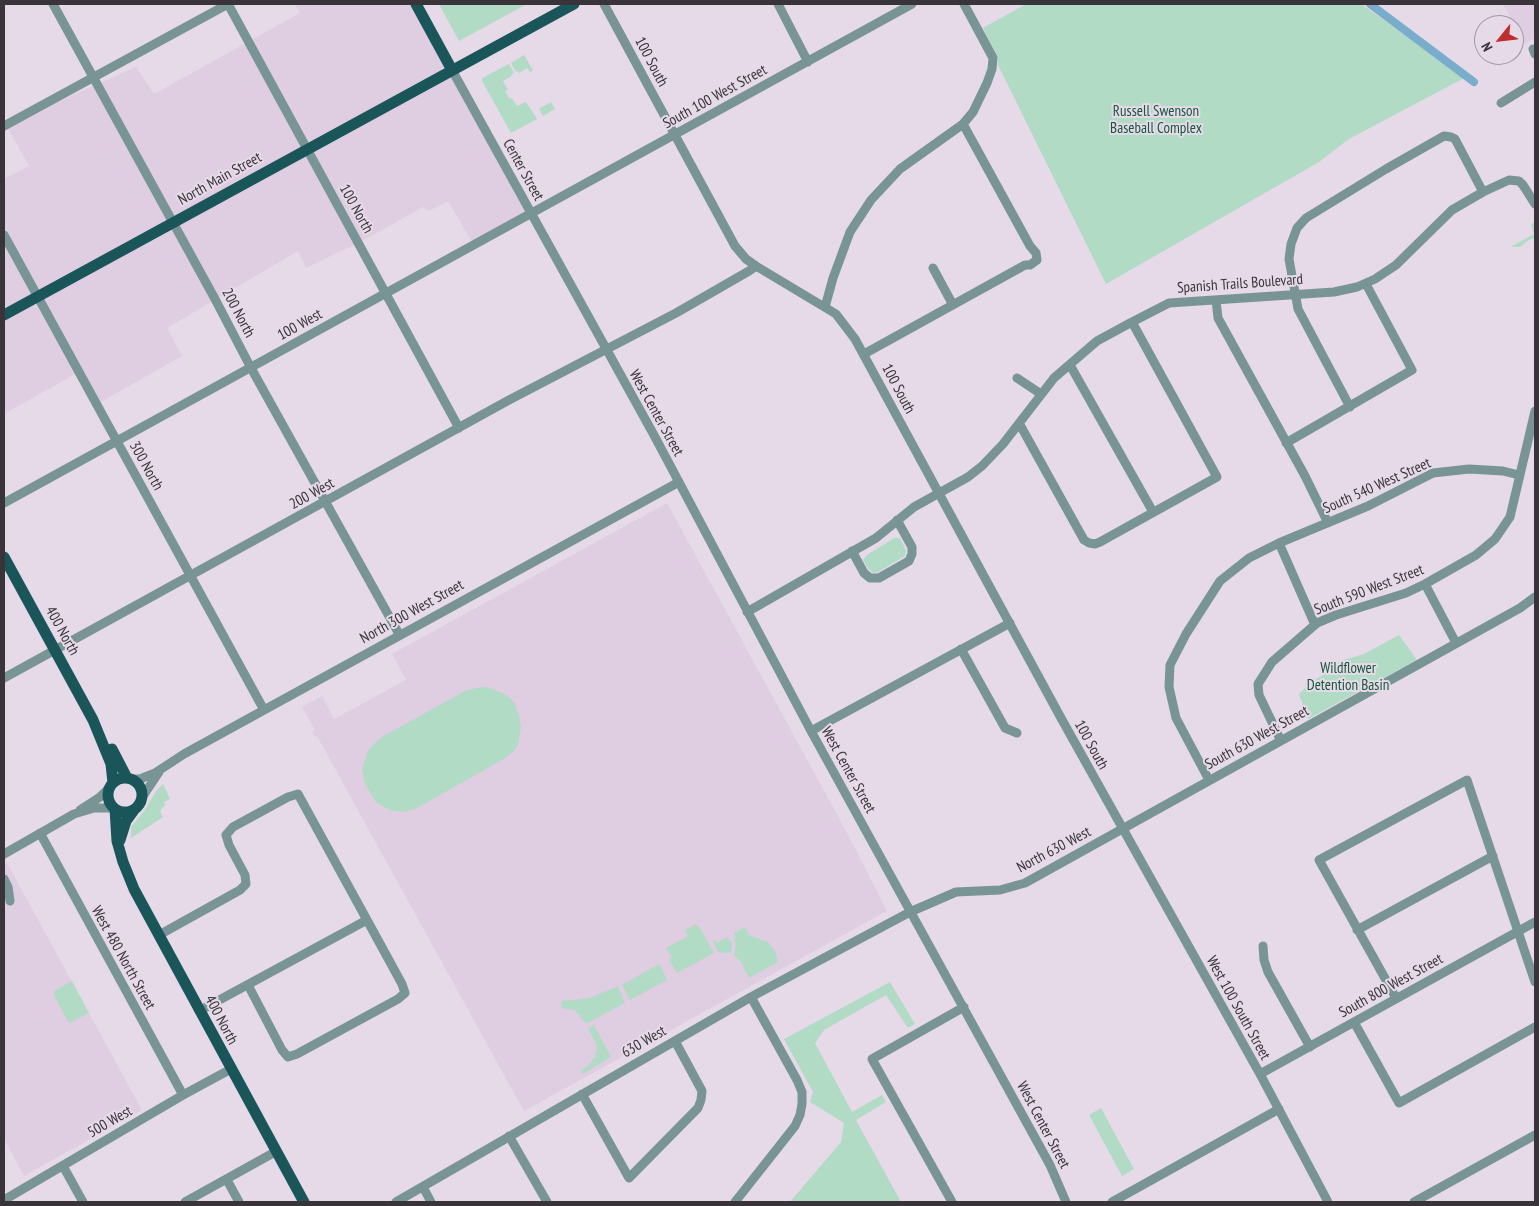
<!DOCTYPE html>
<html>
<head>
<meta charset="utf-8">
<style>
  body { margin:0 }
  #map { position:relative; width:1539px; height:1206px; overflow:hidden; background:#e6dae8; font-family:"PT Sans Narrow",sans-serif }
  canvas { display:block }
  .frame { position:absolute; inset:0; border:5px solid #39343a; pointer-events:none }
  .north { position:absolute; left:1474px; top:15px; width:50px; height:50px; box-sizing:border-box; background:#e6dae8; border:1px solid #a198a2; border-radius:50%; rotate:241deg; font-size:14px; font-weight:700; line-height:20px; text-align:center; color:#39343a }
  .north::after { content:''; display:block; margin:auto; width:18px; height:22px; background:#bc2d2b; clip-path:polygon(50% 0,100% 100%,50% 72%,0 100%) }
</style>
</head>
<body>
<div id="map">
<canvas width="1539" height="1206"></canvas>
<div class="frame"></div>
<div class="north">N</div>
</div>
<script>
const ctx = document.querySelector('canvas').getContext('2d');
ctx.lineJoin = 'round';
function paint(path, color) { ctx.fillStyle = color; ctx.fill(path, 'evenodd'); }
const toPath = rows => new Path2D(rows.map(r => 'M' + r).join(''));
function stroke(path, color, width, dash) { ctx.strokeStyle = color; ctx.lineWidth = width; ctx.lineCap = dash ? 'butt' : 'round'; ctx.setLineDash(dash || []); ctx.stroke(path); }
function write(font, color, halo, rows, align = 'center') {
  ctx.font = font + ' "PT Sans Narrow",sans-serif'; ctx.lineWidth = 4; ctx.setLineDash([]); ctx.textBaseline = 'middle'; ctx.strokeStyle = halo; ctx.fillStyle = color; for (const [text, x, y, turn = 0] of rows) {
    ctx.save(); ctx.translate(x, y); ctx.rotate((+turn || 0) * Math.PI / 180); ctx.textAlign = isNaN(turn) ? turn : align; if (halo) ctx.strokeText(text, 0, 0); ctx.fillText(text, 0, 0); ctx.restore();
  }
}
paint(toPath([
  [295,4,416,4,530,215,474,245,448,201,429,211,423,207,366,239,306,268,298,251,167,328,182,356,97,404,79,372,4,414,4,179,29,166,6,125,136,67,154,94,300,13],
  [1503,4,1535,4,1535,38,1525,44],
  [667,503,846,831,887,911,524,1111,317,736,315,737,312,732,315,730,302,707,322,696,334,719,406,680,392,654],
  [7,863,142,1110,24,1176,4,1139,4,865]
]), '#dfcde1');
paint(toPath([
  [439,4,527,4,459,41],
  [1026,4,1361,4,1466,77,1349,139,1319,162,1106,284,998,65,998,59,983,28],
  [524,55,533,70,530,72,527,68,519,73,518,71,516,72,511,63],
  [509,64,514,73,511,75,512,76,503,81,508,90,505,91,510,99,512,98,517,106,526,102,537,119,511,133,482,81,482,78],
  [551,102,555,109,543,116,539,109],
  [1535,222,1535,238,1529,240,1520,247,1513,247,1512,246,1534,234,1531,224],
  [894,538,900,538,906,550,905,556,878,572,874,573,869,570,863,560,867,555],
  [1399,635,1417,660,1308,719,1299,694,1310,683,1326,673,1340,661,1364,654],
  [488,687,507,695,515,704,519,715,521,727,518,745,513,752,502,760,417,808,404,812,389,810,376,802,365,784,362,768,368,751,375,743,382,737,465,691,476,688],
  [163,784,170,799,164,802,165,805,160,811,163,817,131,838,131,827,145,810,156,791],
  [696,924,699,928,700,928,714,953,677,973,669,960,672,958,666,948,688,936,685,930],
  [745,927,749,935,768,942,775,951,778,962,749,978,741,962,734,955,736,945,734,939,736,937,734,933],
  [727,937,732,943,731,953,718,952,713,941,715,940,717,943],
  [657,965,660,965,667,980,630,1000,622,985],
  [72,981,89,1013,69,1023,54,995,54,991],
  [890,982,915,1024,908,1028,886,995,824,1030,815,1043,852,1112,882,1095,886,1102,856,1120,901,1202,790,1202,841,1142,844,1123,810,1102,813,1092,784,1039],
  [618,986,625,1003,586,1024,575,1010,561,1008,562,1001,590,998],
  [594,1025,611,1057,583,1074,581,1070,588,1066,595,1057,597,1046,588,1028],
  [1101,1108,1134,1169,1122,1176,1089,1115]
]), '#b1dbc4');
stroke(toPath([
  [1370,4,1474,82]
]), '#7aadcc', 8);
stroke(toPath([
  [53,4,215,299,251,368,399,634],
  [228,4,459,428],
  [604,4,735,246,746,259,756,266,836,314,855,339,1061,718,1260,1074,1328,1202],
  [778,4,808,62],
  [1533,49,1535,54],
  [452,70,655,437,811,731,1050,1165,1066,1202],
  [1501,103,1535,82],
  [4,126,228,4],
  [4,235,264,710],
  [933,268,953,305],
  [1216,300,1218,318,1305,476,1328,523],
  [825,307,833,278,850,232,871,200,900,169,963,124,973,112,987,83,992,69,993,58,964,4],
  [864,354,1025,265,1030,265,1037,260,1036,253,1030,246,963,124],
  [1070,365,1153,512],
  [1017,378,1041,394],
  [1350,407,1298,309,1289,259,1291,244,1297,228,1306,218,1386,169,1444,136,1451,137,1455,139,1483,192],
  [1019,423,1084,540,1089,543,1095,544,1100,542,1217,477,1132,322],
  [1286,443,1412,370,1366,284],
  [4,503,912,4],
  [1279,543,1315,625],
  [852,551,864,573,870,578,879,578,909,561,912,554,912,547,897,520],
  [1425,584,1456,643],
  [747,612,876,538,914,507,968,477,982,466,1003,444,1054,378,1097,341,1132,322,1169,303,1334,292,1357,287,1375,279,1396,265,1452,210,1483,192,1509,180,1519,181,1523,185,1535,204],
  [961,649,1005,728,1017,733],
  [4,678,509,400,676,313,749,271,756,266],
  [811,731,1010,623],
  [1281,741,1259,695,1258,684,1272,662,1317,623,1336,615,1406,593,1425,584,1476,555,1495,539,1510,517,1535,411],
  [131,779,140,779,155,773,184,754,679,482],
  [1209,780,1176,718,1169,687,1170,665,1186,634,1220,581,1249,558,1279,543,1368,506,1433,473,1469,469,1503,471,1519,475],
  [143,796,159,772],
  [80,810,100,797,110,787],
  [40,833,183,1095],
  [4,854,74,814,94,808,113,808],
  [4,879,8,887,10,901],
  [1357,930,1493,856],
  [159,935,240,890,246,884,245,875,229,845,226,835,233,827,288,797,298,794,367,920,402,984,405,993,398,999,297,1054,288,1057,282,1050,248,985],
  [1263,946,1264,960,1268,972,1310,1047],
  [1396,998,1319,860,1467,780,1535,982],
  [199,1011,367,920],
  [1354,1022,1399,1103,1535,1027],
  [1260,1074,1535,922],
  [582,1094,629,1178,698,1108,701,1100,702,1091,675,1041],
  [509,1136,547,1202],
  [63,1166,83,1202],
  [227,1180,239,1202],
  [423,1187,431,1202],
  [4,1200,183,1095,231,1069],
  [185,1202,275,1152],
  [396,1202,751,997,910,912,956,892,1000,890,1025,883,1520,608,1535,597],
  [735,1202,795,1126,800,1115,802,1104,802,1092,797,1080,751,997],
  [952,1202,872,1059,964,1007],
  [1112,1202,1279,1109],
  [1414,1202,1535,1135]
]), '#789495', 9);
stroke(toPath([
  [416,4,452,70],
  [4,315,574,4],
  [4,557,93,720,111,764,113,783],
  [112,749,127,778],
  '108 795a17 17 0 1 1 34 0a17 17 0 1 1-34 0Z',
  [115,809,117,841,123,862,134,889,304,1202],
  [120,840,126,821,134,810]
]), '#1a5659', 11);
write('15px', '#39343a', '#e6dae8', [
  ["100 South",651,62,62],
  ["South 100 West Street",715,97,-29],
  ["Center Street",523,170,61],
  ["North Main Street",220,179,-29],
  ["100 North",356,209,61],
  ["Spanish Trails Boulevard",1240,284,-4],
  ["200 North",238,313,62],
  ["100 West",300,325,-29],
  ["100 South",898,389,62],
  ["West Center Street",656,413,61],
  ["300 North",146,466,61],
  ["South 540 West Street",1377,486,-24],
  ["200 West",312,494,-29],
  ["South 590 West Street",1369,590,-21],
  ["North 300 West Street",412,612,-29],
  ["400 North",62,631,61],
  ["South 630 West Street",1257,738,-29],
  ["100 South",1091,745,61],
  ["West Center Street",848,770,61],
  ["North 630 West",1054,850,-28],
  ["West 480 North Street",123,958,61],
  ["South 800 West Street",1391,986,-29],
  ["West 100 South Street",1238,1008,61],
  ["400 North",221,1020,62],
  ["630 West",644,1042,-30],
  ["500 West",110,1122,-30],
  ["West Center Street",1043,1125,62]
]);
write('15px', '#15573b', '#e6dae8', [
  ["Russell Swenson",1156,112],
  ["Baseball Complex",1156,129],
  ["Wildflower",1348,669],
  ["Detention Basin",1348,686]
]);
</script>
</body>
</html>
